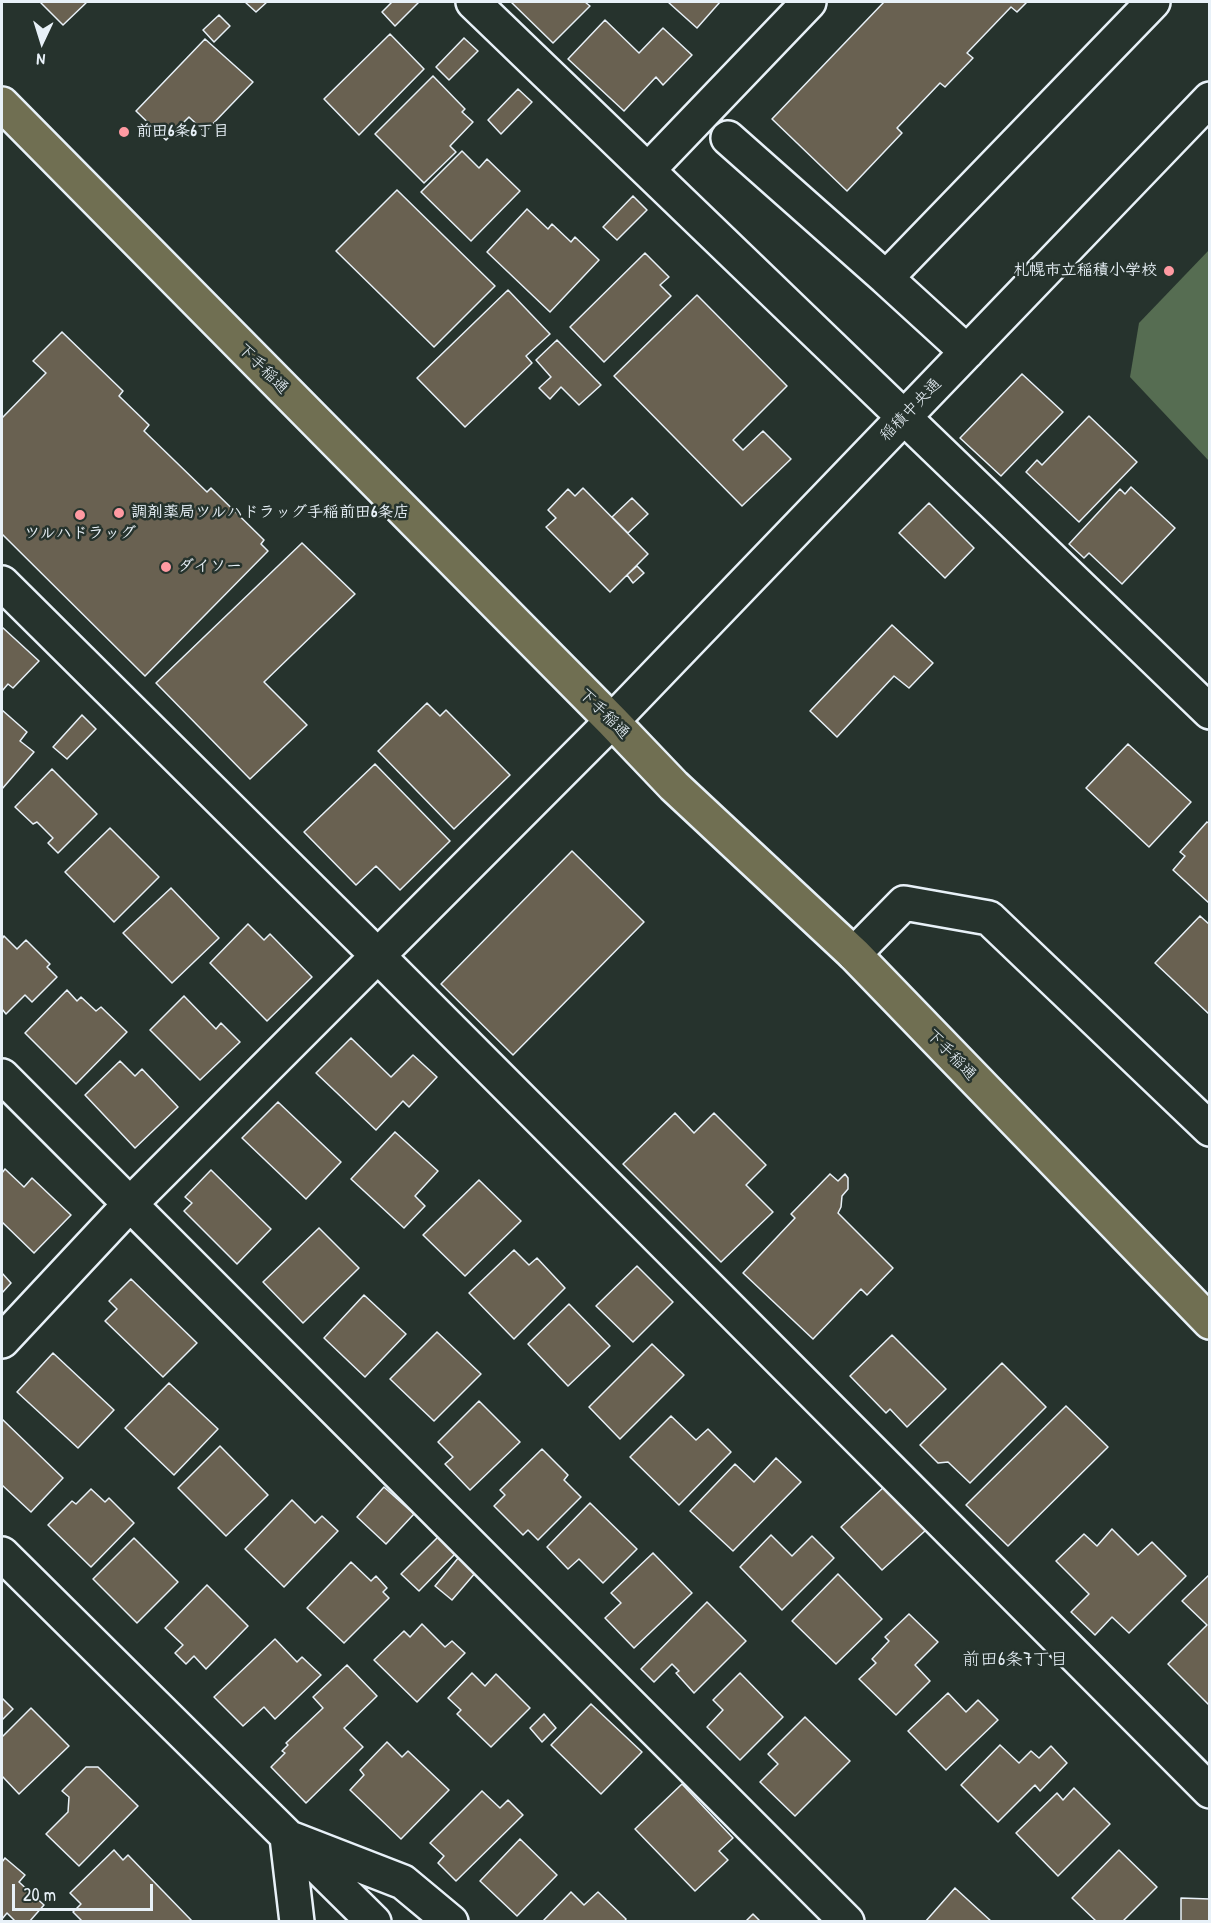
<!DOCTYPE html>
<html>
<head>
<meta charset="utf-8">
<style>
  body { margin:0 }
  #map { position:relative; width:1211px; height:1923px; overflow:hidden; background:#26332d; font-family:"Patrick Hand",sans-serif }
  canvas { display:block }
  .frame { position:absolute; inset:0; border:3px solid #e8f1f8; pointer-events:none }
  .north { position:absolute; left:12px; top:12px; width:60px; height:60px; -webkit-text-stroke:4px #26332d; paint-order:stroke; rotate:184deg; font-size:16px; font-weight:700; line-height:24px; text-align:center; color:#e8f1f8 }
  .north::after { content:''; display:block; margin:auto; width:21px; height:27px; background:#e8f1f8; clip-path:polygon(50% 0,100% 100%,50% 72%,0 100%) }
  .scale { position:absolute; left:12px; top:1884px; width:141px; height:27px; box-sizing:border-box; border:3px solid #e8f1f8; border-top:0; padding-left:8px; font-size:18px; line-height:21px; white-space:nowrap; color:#e8f1f8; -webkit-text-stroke:4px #26332d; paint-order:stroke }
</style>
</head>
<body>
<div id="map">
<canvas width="1211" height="1923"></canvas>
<div class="frame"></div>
<div class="north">N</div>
<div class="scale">20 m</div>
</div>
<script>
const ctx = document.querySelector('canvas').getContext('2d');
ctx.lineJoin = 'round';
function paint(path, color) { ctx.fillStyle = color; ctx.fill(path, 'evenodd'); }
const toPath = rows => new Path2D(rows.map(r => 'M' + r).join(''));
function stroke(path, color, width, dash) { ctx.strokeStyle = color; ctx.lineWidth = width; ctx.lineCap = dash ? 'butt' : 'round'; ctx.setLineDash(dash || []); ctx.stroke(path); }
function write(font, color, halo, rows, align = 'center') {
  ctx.font = font + ' "Patrick Hand","Klee One",sans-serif'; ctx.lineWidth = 5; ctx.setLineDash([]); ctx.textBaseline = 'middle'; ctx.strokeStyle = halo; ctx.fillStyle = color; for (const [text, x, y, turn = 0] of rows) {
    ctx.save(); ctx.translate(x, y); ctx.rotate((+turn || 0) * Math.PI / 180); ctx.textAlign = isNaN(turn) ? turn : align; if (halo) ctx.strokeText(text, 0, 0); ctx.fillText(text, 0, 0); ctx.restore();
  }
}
paint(toPath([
  [1209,250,1209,461,1130,377,1139,323]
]), '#566d52');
const building = toPath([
  [40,2,87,2,63,25,40,2],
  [245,2,267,2,256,12,245,2],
  [392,2,419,2,395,26,382,12,392,2],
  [511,2,585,2,590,6,553,43,511,2],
  [668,2,720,2,697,28,668,2],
  [884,2,1027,2,1017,12,1011,7,967,53,973,58,945,87,940,83,897,128,902,133,847,191,772,119,884,2],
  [219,15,230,26,214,42,203,30,219,15],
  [605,20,639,53,663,28,692,55,663,85,656,77,624,111,568,59,605,20],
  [390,34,424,69,359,135,324,99,390,34],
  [464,38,478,51,449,80,436,67,464,38],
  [205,39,253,82,205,132,189,117,166,140,136,111,205,39],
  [433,76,465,109,462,112,473,122,450,146,456,152,424,183,375,134,433,76],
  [518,89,532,102,501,134,488,120,518,89],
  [462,151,479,168,487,159,520,191,471,241,421,192,462,151],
  [397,190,495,286,434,347,336,251,397,190],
  [633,196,647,210,617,240,603,227,633,196],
  [527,209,548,229,552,224,571,242,575,237,599,260,550,312,487,252,527,209],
  [645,253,669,277,660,285,671,296,604,362,570,327,645,253],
  [508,290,550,334,526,356,532,363,465,427,417,378,508,290],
  [697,295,787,386,733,440,743,450,763,431,791,459,742,506,614,376,697,295],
  [62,332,123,391,119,396,149,425,144,431,207,492,211,488,264,540,261,544,268,551,145,676,2,534,2,418,46,373,33,361,62,332],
  [557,340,601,385,579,405,561,387,550,399,539,388,551,377,536,360,557,340],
  [1022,374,1063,412,1001,476,960,438,1022,374],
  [1089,416,1137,462,1079,522,1026,472,1037,460,1042,465,1089,416],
  [1131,487,1175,528,1122,584,1089,553,1084,558,1069,544,1120,489,1125,494,1131,487],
  [583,488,648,554,610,592,546,527,556,518,548,510,568,489,575,496,583,488],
  [632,498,648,514,628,533,612,517,632,498],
  [929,503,974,548,945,578,899,533,929,503],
  [302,543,355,594,264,682,307,725,250,779,156,683,302,543],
  [637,566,644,573,633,583,627,575,637,566],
  [892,625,933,663,909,688,894,676,837,737,810,711,892,625],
  [2,627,39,661,13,688,8,684,2,691,2,627],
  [427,703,440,716,446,710,510,775,454,829,378,751,427,703],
  [2,710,27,732,20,741,34,752,2,789,2,710],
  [82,715,96,729,67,759,53,747,82,715],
  [1128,744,1191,802,1149,847,1086,788,1128,744],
  [375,764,450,841,400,890,376,866,356,885,304,832,375,764],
  [52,769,97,814,58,853,48,843,53,838,37,822,33,824,15,807,52,769],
  [1207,822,1210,824,1210,904,1173,870,1185,856,1180,852,1207,822],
  [110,828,159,877,114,922,65,872,110,828],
  [572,851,644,922,513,1055,441,984,572,851],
  [171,888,219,938,172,983,123,933,171,888],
  [1200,916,1210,925,1210,1015,1155,963,1200,916],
  [248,924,264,940,270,934,312,977,267,1021,210,963,248,924],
  [4,936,17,949,26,940,50,964,47,967,57,977,32,1002,25,995,6,1014,2,1009,2,939,4,936],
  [67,990,77,1001,81,997,96,1011,101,1007,127,1032,76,1084,25,1033,67,990],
  [184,996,216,1029,221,1023,240,1042,200,1080,150,1030,184,996],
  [351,1038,391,1077,413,1055,437,1077,409,1107,403,1101,376,1130,316,1073,351,1038],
  [120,1061,135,1076,142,1069,178,1107,135,1148,85,1095,120,1061],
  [278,1102,341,1162,306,1199,242,1138,278,1102],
  [675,1113,694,1133,714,1113,766,1165,746,1185,773,1212,721,1262,623,1164,675,1113],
  [395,1132,438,1171,415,1196,425,1206,404,1228,351,1179,395,1132],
  [5,1169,24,1187,32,1178,71,1215,34,1253,2,1222,2,1173,5,1169],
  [211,1170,271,1229,237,1264,184,1211,192,1203,185,1197,211,1170],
  [830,1174,838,1181,845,1174,848,1178,848,1189,842,1196,841,1207,838,1213,893,1268,867,1295,861,1289,813,1339,743,1273,795,1218,791,1214,830,1174],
  [479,1180,521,1221,465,1276,423,1235,479,1180],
  [319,1228,359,1268,303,1323,263,1282,319,1228],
  [514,1250,529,1265,537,1258,565,1288,514,1339,469,1293,514,1250],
  [637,1266,673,1302,633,1342,596,1306,637,1266],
  [2,1273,11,1283,2,1293,2,1273],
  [131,1279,197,1343,163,1377,105,1321,117,1309,109,1301,131,1279],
  [364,1295,406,1334,365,1377,324,1338,364,1295],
  [569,1304,610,1346,568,1386,528,1344,569,1304],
  [437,1332,481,1374,434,1421,390,1379,437,1332],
  [892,1335,946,1389,907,1427,890,1409,886,1413,850,1376,892,1335],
  [652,1344,684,1375,620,1439,589,1407,652,1344],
  [53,1353,114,1410,78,1448,17,1392,53,1353],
  [1002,1363,1046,1407,970,1483,948,1462,938,1463,920,1445,1002,1363],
  [169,1383,218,1429,174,1475,125,1428,169,1383],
  [479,1401,520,1442,470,1490,445,1464,453,1457,438,1442,479,1401],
  [1066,1406,1108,1447,1008,1546,966,1505,1066,1406],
  [671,1416,696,1440,708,1429,731,1452,679,1505,630,1457,671,1416],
  [2,1419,63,1478,31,1512,2,1485,2,1419],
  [220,1446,268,1495,226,1536,178,1488,220,1446],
  [542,1449,568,1475,564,1480,581,1497,538,1540,528,1530,523,1535,494,1506,505,1495,500,1490,542,1449],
  [776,1458,801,1482,733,1551,690,1511,735,1464,754,1482,776,1458],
  [885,1486,926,1530,882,1570,841,1527,885,1486],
  [384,1487,414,1514,386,1544,357,1517,384,1487],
  [91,1489,105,1502,109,1498,134,1523,91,1567,48,1525,72,1501,76,1504,91,1489],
  [292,1500,315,1523,322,1516,338,1531,284,1587,245,1549,292,1500],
  [590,1503,637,1549,603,1583,579,1559,568,1569,547,1547,590,1503],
  [1112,1529,1138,1555,1152,1542,1186,1576,1129,1633,1112,1617,1095,1635,1071,1612,1089,1594,1056,1561,1084,1534,1097,1546,1112,1529],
  [771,1535,792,1556,812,1536,834,1558,782,1610,740,1567,771,1535],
  [439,1536,456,1553,419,1591,401,1574,439,1536],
  [134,1538,178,1582,137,1623,93,1579,134,1538],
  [653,1553,692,1593,634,1648,605,1618,621,1603,611,1593,653,1553],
  [459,1557,476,1572,452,1600,435,1586,459,1557],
  [351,1562,371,1581,376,1576,387,1588,383,1592,389,1598,344,1643,307,1608,351,1562],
  [838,1574,882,1619,836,1664,792,1621,838,1574],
  [1210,1574,1210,1706,1168,1664,1207,1625,1182,1601,1210,1574],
  [207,1585,248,1626,206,1669,194,1656,186,1664,175,1653,183,1645,165,1628,207,1585],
  [707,1602,746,1641,694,1693,676,1673,679,1671,672,1664,654,1682,641,1669,707,1602],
  [909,1614,938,1642,915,1665,930,1681,896,1715,859,1679,876,1663,872,1659,889,1641,885,1637,909,1614],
  [422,1624,445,1647,452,1641,465,1653,417,1702,374,1660,404,1631,410,1637,422,1624],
  [275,1639,297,1662,302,1657,321,1675,275,1719,264,1707,243,1726,214,1697,275,1639],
  [347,1665,377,1696,344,1728,363,1747,306,1803,271,1767,285,1753,282,1751,288,1745,286,1743,323,1708,313,1697,347,1665],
  [472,1673,485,1686,496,1674,530,1708,491,1747,457,1714,461,1710,448,1698,472,1673],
  [740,1673,783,1717,740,1760,707,1727,723,1710,713,1700,740,1673],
  [948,1693,966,1712,978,1700,998,1720,946,1770,908,1731,948,1693],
  [2,1698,13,1709,2,1720,2,1698],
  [591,1704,642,1752,601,1794,551,1745,591,1704],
  [31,1708,69,1746,19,1794,2,1776,2,1737,31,1708],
  [544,1714,556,1728,542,1742,530,1728,544,1714],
  [805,1717,850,1761,795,1816,760,1782,778,1764,768,1754,805,1717],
  [387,1742,402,1757,408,1751,449,1790,401,1839,350,1790,364,1775,360,1770,387,1742],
  [1000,1745,1019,1763,1031,1751,1039,1758,1051,1746,1067,1763,1040,1791,1035,1785,998,1822,961,1785,1000,1745],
  [86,1767,98,1767,138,1806,79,1866,46,1834,68,1812,69,1797,62,1791,86,1767],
  [682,1784,733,1838,719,1851,728,1860,695,1891,635,1829,682,1784],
  [1074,1788,1110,1824,1058,1876,1016,1833,1057,1793,1063,1800,1074,1788],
  [482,1791,500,1808,508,1800,523,1815,456,1881,438,1863,444,1856,430,1843,482,1791],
  [520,1839,557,1875,517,1916,480,1881,520,1839],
  [114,1850,123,1860,128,1855,193,1922,83,1922,73,1912,81,1904,70,1893,114,1850],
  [1119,1850,1157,1887,1122,1922,1097,1922,1072,1898,1119,1850],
  [5,1858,25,1875,19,1882,44,1905,29,1922,16,1922,7,1913,2,1919,2,1862,5,1858],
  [955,1888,992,1922,925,1922,955,1888],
  [571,1892,584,1905,598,1892,626,1919,624,1922,542,1922,571,1892],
  [1181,1898,1210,1899,1210,1922,1181,1922,1181,1898],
  [753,1914,761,1922,745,1922,753,1914]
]);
paint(building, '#696151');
stroke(building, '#e8f1f8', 1.5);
const minor = toPath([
  [473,2,1210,712],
  [728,138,886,278],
  [648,170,809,2],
  [967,352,886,278,1153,2],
  [2,583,378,956,1210,1791],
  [854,954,904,903,989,918,1210,1129],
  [2,1076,847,1922],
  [2,1341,130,1204,612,721,1210,99],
  [2,1554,374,1922],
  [297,1922,287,1837,403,1882,451,1922]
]);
const major = toPath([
  [2,104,612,721,674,786,854,954,1210,1322]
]);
stroke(minor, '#e8f1f8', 38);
stroke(major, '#e8f1f8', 38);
stroke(minor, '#26332d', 33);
stroke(major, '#706f52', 33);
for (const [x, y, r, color] of [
  [124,132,6,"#ff9aa2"],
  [1169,271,6,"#ff9aa2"],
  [119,513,6,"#ff9aa2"],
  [80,515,6,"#ff9aa2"],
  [166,567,6,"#ff9aa2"]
]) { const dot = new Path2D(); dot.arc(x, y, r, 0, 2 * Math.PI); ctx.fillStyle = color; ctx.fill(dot); stroke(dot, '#26332d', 2); }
write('bold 16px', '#e8f1f8', '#26332d', [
  ["前田6条6丁目",136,132],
  ["札幌市立稲積小学校",1157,271,"right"],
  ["調剤薬局ツルハドラッグ手稲前田6条店",131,513],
  ["ツルハドラッグ",80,534,"center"],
  ["ダイソー",178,567]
], 'left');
write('16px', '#e8f1f8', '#26332d', [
  ["下手稲通",263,369,45],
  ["稲積中央通",911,410,-46],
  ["下手稲通",604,714,45],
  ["下手稲通",951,1055,46]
]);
write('18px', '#e8f1f8', '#26332d', [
  ["前田6条7丁目",1015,1660]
]);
</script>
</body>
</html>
